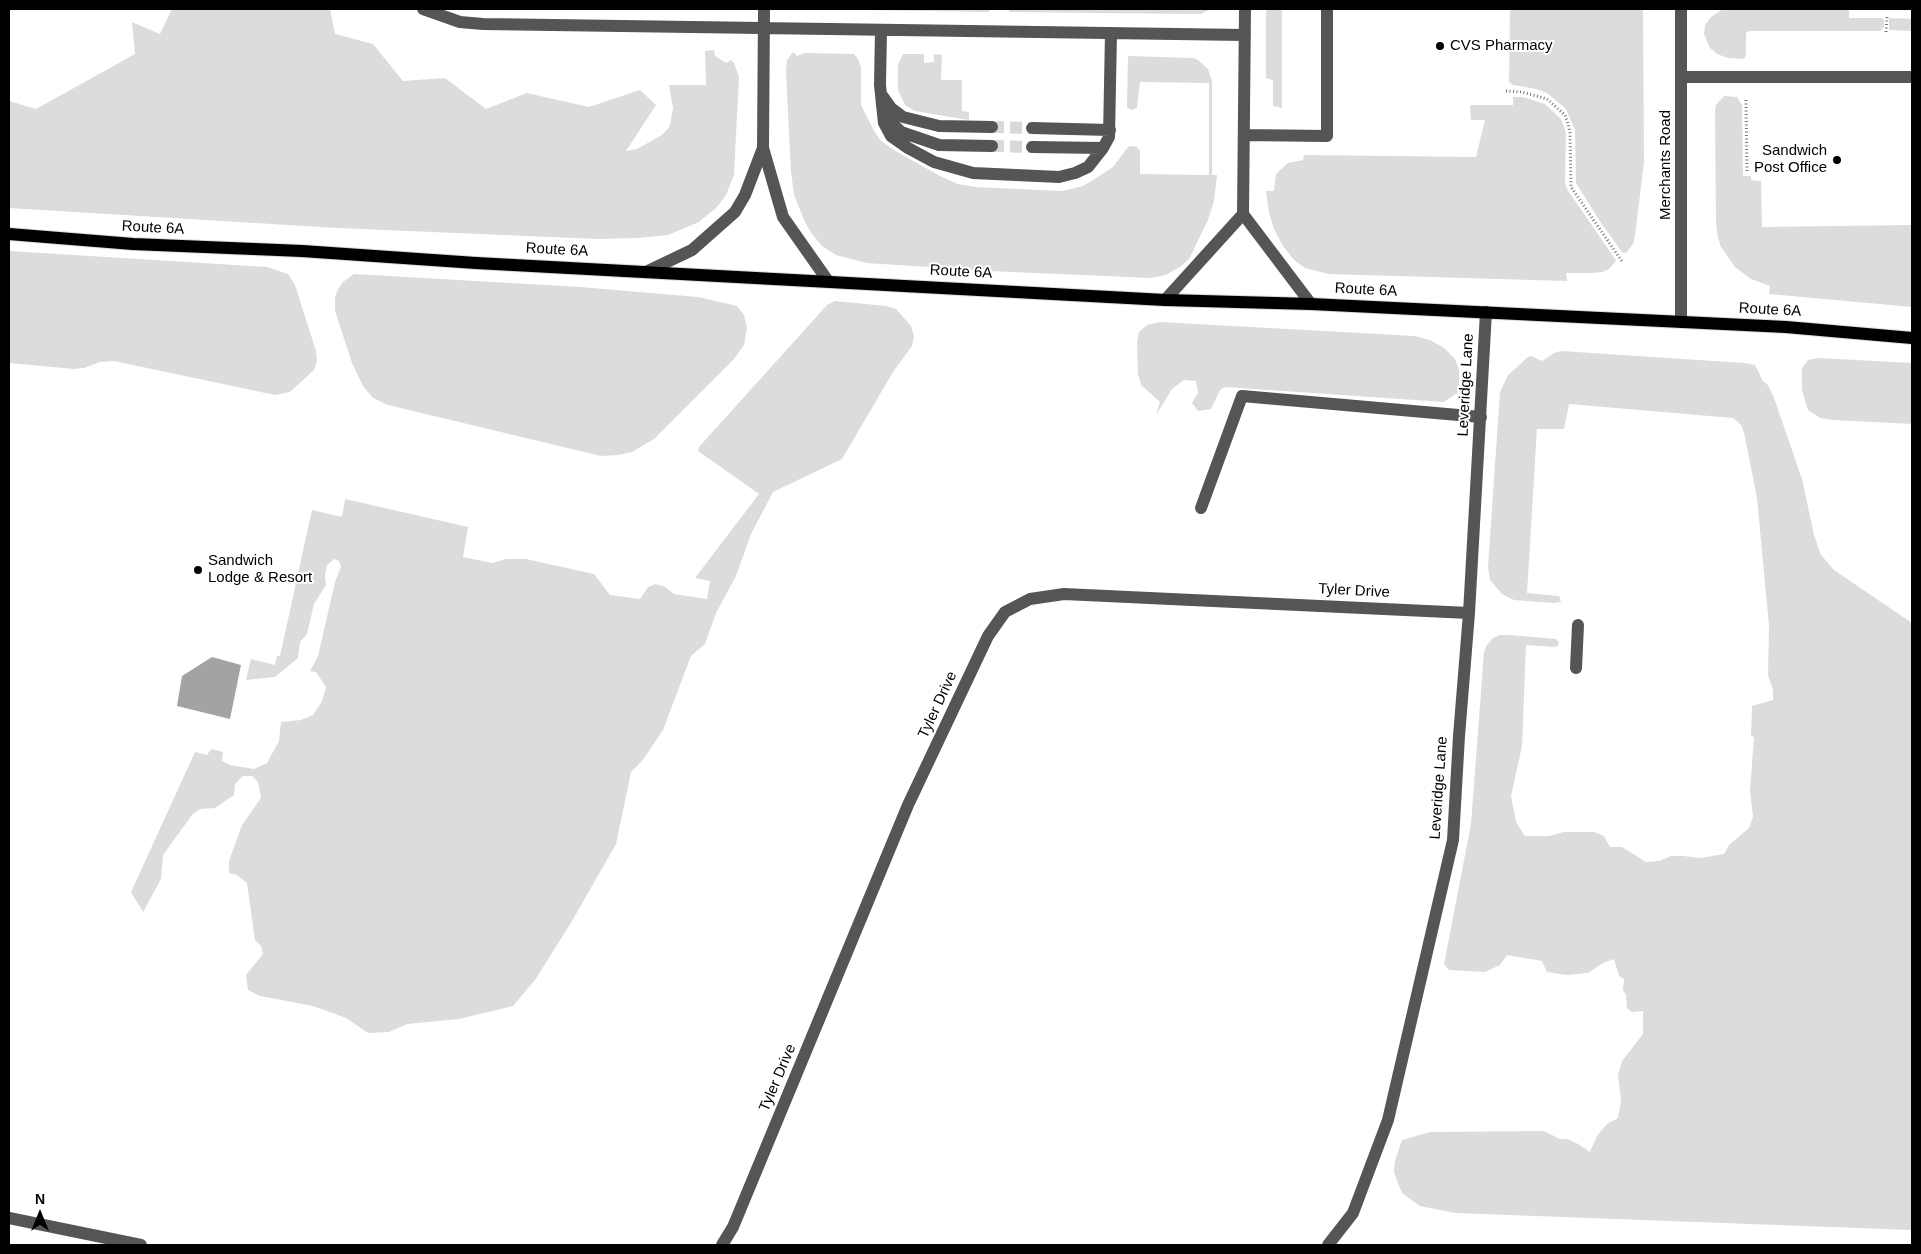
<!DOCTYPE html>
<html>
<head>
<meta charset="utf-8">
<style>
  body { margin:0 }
  #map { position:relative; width:1921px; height:1254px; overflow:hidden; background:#fff; font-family:Arial,sans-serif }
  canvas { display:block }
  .frame { position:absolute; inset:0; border:10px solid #000; pointer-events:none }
  .north { position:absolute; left:15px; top:1189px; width:50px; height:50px; -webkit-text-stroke:4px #fff; paint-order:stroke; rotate:0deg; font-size:14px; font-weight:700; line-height:20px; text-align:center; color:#000 }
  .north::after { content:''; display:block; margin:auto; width:18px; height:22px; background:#000; clip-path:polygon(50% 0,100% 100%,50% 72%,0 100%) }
</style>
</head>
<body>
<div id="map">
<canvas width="1921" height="1254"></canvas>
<div class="frame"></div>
<div class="north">N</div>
</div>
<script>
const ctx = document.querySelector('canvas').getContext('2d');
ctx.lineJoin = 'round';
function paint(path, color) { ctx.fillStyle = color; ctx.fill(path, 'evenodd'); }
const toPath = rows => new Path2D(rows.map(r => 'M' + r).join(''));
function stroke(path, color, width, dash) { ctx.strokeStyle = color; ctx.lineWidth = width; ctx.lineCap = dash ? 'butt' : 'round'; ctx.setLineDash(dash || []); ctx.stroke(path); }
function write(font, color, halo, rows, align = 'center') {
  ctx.font = font + ' Arial,sans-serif'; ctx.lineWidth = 4; ctx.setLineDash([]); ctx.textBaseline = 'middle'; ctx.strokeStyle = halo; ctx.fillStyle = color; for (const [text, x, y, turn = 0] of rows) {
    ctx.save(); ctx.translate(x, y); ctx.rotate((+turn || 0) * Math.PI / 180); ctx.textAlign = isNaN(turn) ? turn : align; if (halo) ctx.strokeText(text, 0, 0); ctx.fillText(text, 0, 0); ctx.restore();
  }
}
paint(toPath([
  [172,9,330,9,335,34,373,44,403,81,445,78,486,109,527,93,589,107,640,90,656,105,626,151,637,149,662,135,670,126,673,108,669,85,706,85,705,51,714,50,715,56,726,63,731,60,734,63,739,77,734,175,726,195,717,207,699,222,668,235,637,238,599,239,337,228,9,208,9,101,36,109,135,54,132,22,160,34],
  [800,9,993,9,988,12],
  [1009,9,1211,9,1201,14,1196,14,1009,12],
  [1266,9,1282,9,1282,108,1273,106,1273,80,1266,78],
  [1510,9,1643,9,1644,162,1635,236,1633,244,1626,253,1622,252,1601,223,1576,183,1575,130,1566,109,1547,93,1536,89,1513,85,1509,82],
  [1723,9,1849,9,1849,18,1882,18,1884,20,1884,27,1880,31,1749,31,1746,33,1746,55,1744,59,1728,58,1717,54,1710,48,1704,34,1705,25,1711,17],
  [1889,18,1912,19,1912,31,1889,30],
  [793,52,797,56,805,53,854,54,858,59,861,68,861,105,873,129,880,140,894,150,940,176,958,184,975,187,1062,191,1083,186,1101,175,1113,167,1128,147,1133,146,1137,147,1140,151,1140,174,1209,175,1209,83,1140,82,1137,108,1131,110,1127,107,1128,56,1193,58,1198,60,1208,69,1212,81,1212,175,1217,175,1214,201,1208,220,1189,259,1180,267,1165,275,1151,278,989,271,867,263,836,255,822,246,812,234,805,222,794,195,791,172,786,72,787,60],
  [903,54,924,54,924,63,934,62,934,54,942,55,941,80,962,80,962,111,969,112,969,120,915,111,905,105,898,90,898,65],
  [1724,96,1737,97,1742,105,1743,176,1751,176,1751,180,1761,181,1762,227,1912,225,1912,307,1769,294,1770,286,1751,279,1735,267,1721,247,1718,238,1716,223,1715,109,1716,105],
  [1513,97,1523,97,1545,104,1561,119,1566,133,1565,181,1567,189,1615,259,1616,261,1609,269,1602,272,1591,273,1566,273,1567,281,1328,274,1305,268,1294,260,1283,246,1274,229,1269,213,1266,191,1274,191,1276,174,1288,163,1303,160,1304,155,1476,157,1485,120,1471,120,1470,105,1513,105],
  [9,251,267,267,288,274,295,285,316,351,317,361,314,370,290,392,275,395,114,361,100,362,84,368,74,369,9,363],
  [354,274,580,287,698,297,737,306,744,315,747,328,744,345,734,359,654,439,632,452,618,455,601,456,388,405,373,398,363,386,352,363,335,311,335,298,338,289,343,282],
  [835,301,886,306,896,309,911,326,914,336,912,346,893,372,842,459,773,492,751,534,736,576,716,613,705,644,691,656,663,730,642,761,631,772,616,844,572,921,535,980,513,1006,459,1019,407,1024,389,1032,368,1033,346,1018,313,1006,260,996,248,990,246,975,263,954,261,946,255,940,247,883,237,875,229,873,229,861,242,825,261,798,258,782,252,776,243,776,235,784,234,795,215,808,200,809,192,815,163,855,161,879,143,912,131,892,195,752,207,755,211,749,223,752,222,761,230,765,254,769,267,763,279,741,281,722,301,720,313,715,322,701,326,687,316,672,310,671,318,656,335,582,341,567,339,561,334,559,327,565,325,575,326,585,314,604,307,634,300,642,298,658,275,677,246,680,251,659,275,665,277,656,280,656,312,510,342,517,345,499,468,527,463,557,492,563,506,559,526,559,594,574,610,595,640,599,648,587,656,584,665,587,674,594,707,599,710,581,695,578,759,494,698,451,699,447,827,305],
  [1160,322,1414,336,1430,340,1444,348,1455,359,1459,369,1459,386,1457,393,1444,402,1225,387,1220,390,1211,409,1198,411,1192,403,1198,393,1196,381,1184,380,1172,389,1156,415,1160,402,1141,385,1138,374,1137,343,1139,332,1147,325],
  [1561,351,1744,363,1755,365,1763,381,1767,384,1773,395,1802,479,1814,535,1821,555,1834,570,1912,623,1912,1230,1455,1213,1420,1206,1402,1193,1398,1183,1394,1172,1395,1161,1402,1140,1430,1132,1544,1131,1560,1139,1567,1139,1578,1144,1590,1152,1597,1136,1607,1124,1618,1118,1621,1100,1618,1075,1622,1061,1643,1034,1643,1011,1632,1012,1627,1008,1626,995,1623,990,1624,979,1619,976,1614,959,1603,963,1588,973,1566,975,1547,972,1542,961,1507,955,1500,965,1485,972,1449,970,1444,964,1471,824,1484,652,1487,645,1493,638,1500,635,1510,635,1556,639,1559,642,1558,646,1554,647,1526,645,1522,746,1511,796,1516,822,1525,836,1549,836,1564,832,1594,832,1604,836,1610,847,1622,847,1646,862,1659,861,1671,856,1683,856,1701,858,1724,854,1729,845,1749,828,1753,817,1750,791,1754,737,1751,736,1752,706,1773,700,1773,690,1768,675,1769,626,1757,498,1745,437,1742,426,1738,422,1733,418,1569,404,1564,429,1537,429,1527,593,1559,596,1561,602,1554,603,1514,600,1502,594,1490,580,1488,567,1500,392,1508,375,1528,357,1531,356,1542,361,1554,353],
  [1818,358,1912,363,1912,424,1834,420,1820,418,1808,410,1802,390,1802,368,1808,360]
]), '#dcdcdc');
paint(toPath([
  [212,657,241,665,230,719,177,706,182,676]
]), '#a3a3a3');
stroke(toPath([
  [992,127,1032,128],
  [992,146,1032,147]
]), '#d9d9d9', 12, [12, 6]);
const major = toPath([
  [9,234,133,244,302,251,476,263,1165,300,1311,304,1786,327,1912,338]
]);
stroke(major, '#dbdbdb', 14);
stroke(toPath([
  [1886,32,1887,17],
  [1506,91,1522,92,1547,99,1565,115,1568,123,1570,133,1571,187,1623,263],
  [1746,100,1747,173]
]), '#777', 3, [1, 2.5]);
stroke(toPath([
  [423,9,460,22,483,24,1245,35],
  [1681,9,1681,322],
  [881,30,880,85,883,114,884,123,891,136,908,148,934,162,973,173,1059,177,1075,173,1088,167,1103,148,1109,137,1111,33],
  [1682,77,1912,77],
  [881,94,891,108,903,117,939,126,992,127],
  [884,115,901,132,939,145,992,146],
  [1032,128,1110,130],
  [1244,135,1327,136,1327,9],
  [1032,147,1103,148],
  [763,148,764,9],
  [1243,214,1245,9],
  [648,271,692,250,735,212,745,195,763,148,783,217,828,281],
  [1165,300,1243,214,1311,304],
  [1201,508,1242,396,1481,417],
  [1576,668,1578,625],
  [9,1218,141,1245],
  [722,1245,733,1227,908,805,988,636,1005,612,1030,599,1064,594,1469,613],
  [1328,1245,1353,1213,1388,1120,1453,840,1459,736,1469,613,1486,312]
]), '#555', 12);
stroke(major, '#000', 12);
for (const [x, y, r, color] of [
  [1440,46,5,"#000"],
  [1837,160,5,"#000"],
  [198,570,5,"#000"]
]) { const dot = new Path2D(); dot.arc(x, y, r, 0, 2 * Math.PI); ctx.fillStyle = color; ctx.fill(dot); stroke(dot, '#fff', 2); }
write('15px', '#000', '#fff', [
  ["CVS Pharmacy",1450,46],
  ["Sandwich",1827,151,"right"],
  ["Post Office",1827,168,"right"],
  ["Sandwich",208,561],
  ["Lodge & Resort",208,578]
], 'left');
write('15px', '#000', '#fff', [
  ["Merchants Road",1666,165,-90],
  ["Route 6A",153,228,3],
  ["Route 6A",557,250,3],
  ["Route 6A",961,272,3],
  ["Route 6A",1366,290,3],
  ["Route 6A",1770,310,3],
  ["Leveridge Lane",1466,385,-87],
  ["Tyler Drive",1354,591,3],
  ["Tyler Drive",938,705,-65],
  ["Leveridge Lane",1439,788,-86],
  ["Tyler Drive",778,1078,-67]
]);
</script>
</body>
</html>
